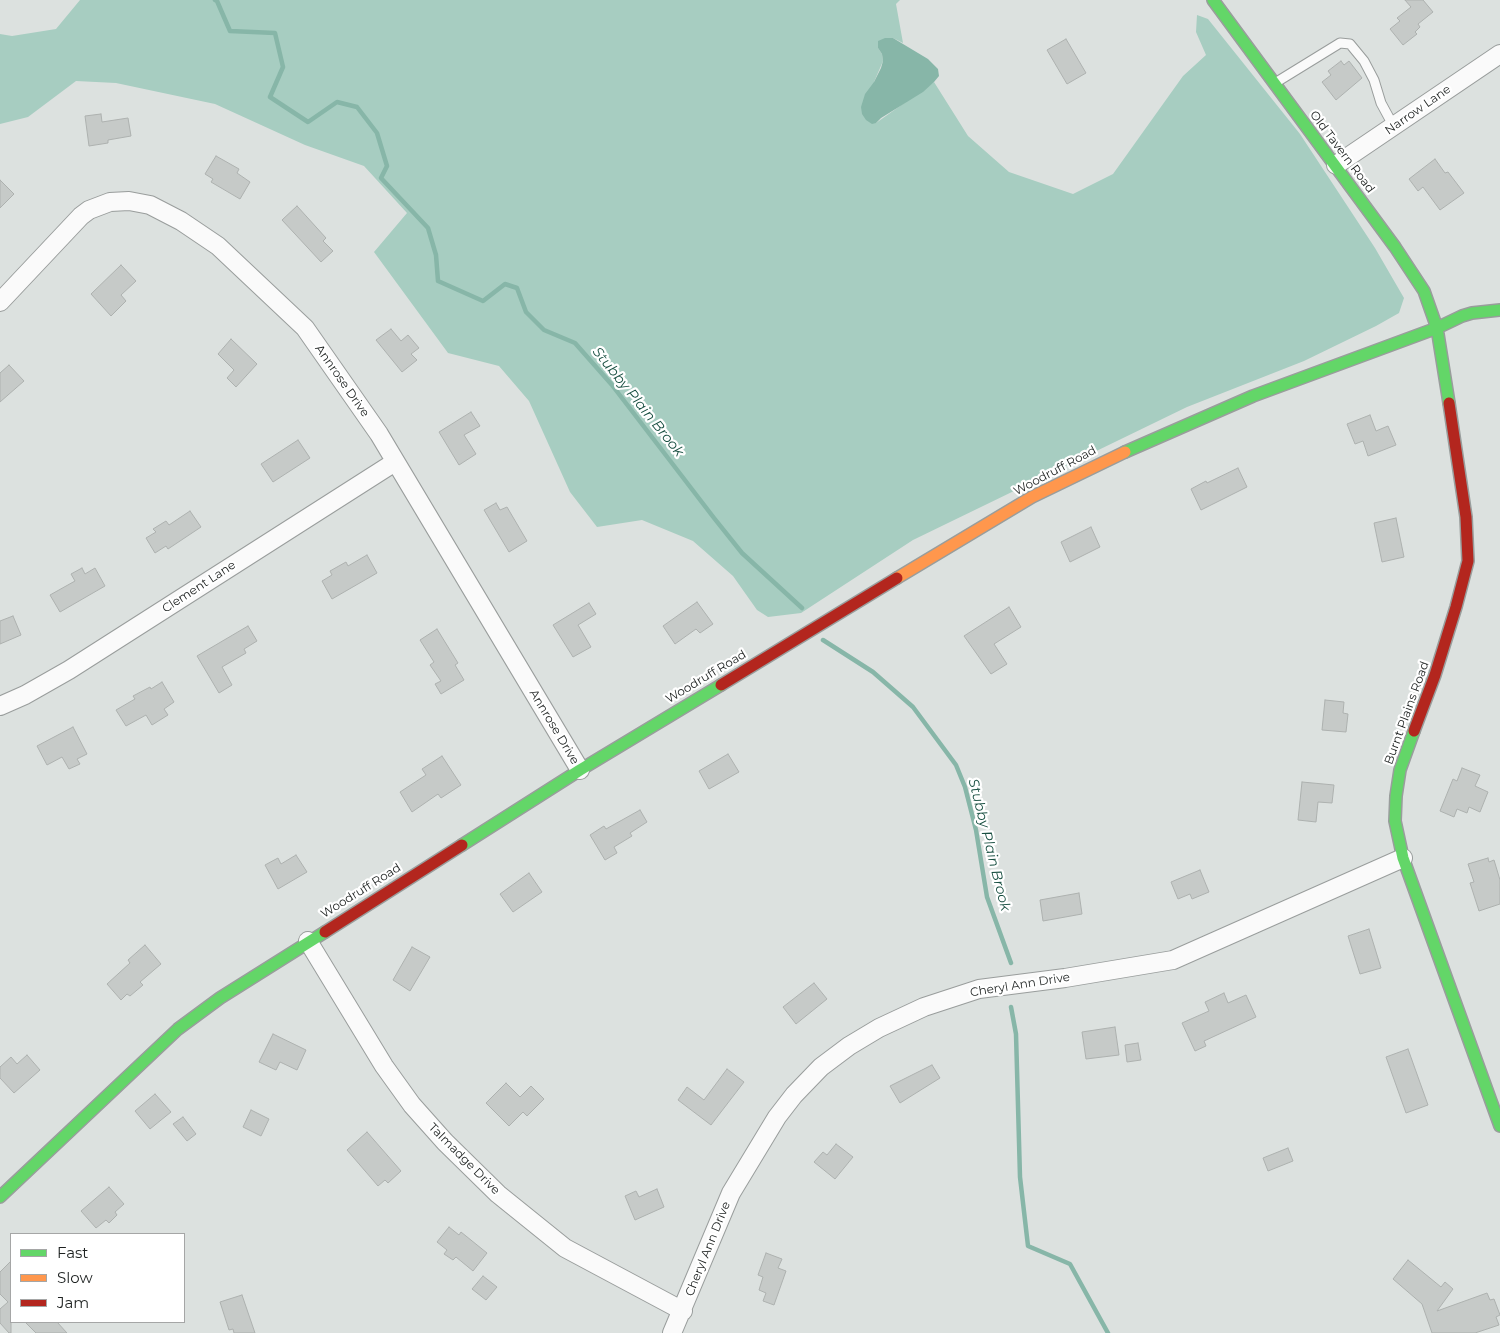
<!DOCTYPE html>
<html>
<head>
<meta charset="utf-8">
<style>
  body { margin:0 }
  #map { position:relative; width:1500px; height:1333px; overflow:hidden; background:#dce1df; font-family:Montserrat,sans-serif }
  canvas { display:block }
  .legend { position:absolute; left:10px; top:1233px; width:175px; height:90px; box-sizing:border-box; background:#fff; border:1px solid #a5a6a6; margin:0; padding:6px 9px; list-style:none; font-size:15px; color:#1d2120 }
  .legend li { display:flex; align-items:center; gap:10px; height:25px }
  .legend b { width:25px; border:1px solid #a5a6a6 }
</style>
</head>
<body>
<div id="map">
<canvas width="1500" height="1333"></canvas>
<ul class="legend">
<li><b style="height:6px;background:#63d668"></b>Fast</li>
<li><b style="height:6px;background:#ff974d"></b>Slow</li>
<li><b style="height:6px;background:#b3261e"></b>Jam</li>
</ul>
</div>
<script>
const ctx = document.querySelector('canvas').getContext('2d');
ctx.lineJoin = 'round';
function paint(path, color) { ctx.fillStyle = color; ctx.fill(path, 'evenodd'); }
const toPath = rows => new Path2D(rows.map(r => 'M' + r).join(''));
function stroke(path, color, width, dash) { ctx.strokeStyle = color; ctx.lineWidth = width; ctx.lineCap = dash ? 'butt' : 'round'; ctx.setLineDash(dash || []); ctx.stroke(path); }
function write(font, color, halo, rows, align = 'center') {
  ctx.font = font + ' Montserrat,sans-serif'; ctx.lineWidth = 4.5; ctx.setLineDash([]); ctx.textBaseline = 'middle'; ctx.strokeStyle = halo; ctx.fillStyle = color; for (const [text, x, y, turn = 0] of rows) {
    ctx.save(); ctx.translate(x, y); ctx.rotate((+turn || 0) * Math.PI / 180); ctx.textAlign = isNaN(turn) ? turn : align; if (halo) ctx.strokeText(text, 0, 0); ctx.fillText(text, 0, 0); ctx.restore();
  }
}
paint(toPath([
  [80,0,900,0,896,4,903,43,893,38,878,48,882,54,883,61,874,82,876,123,934,82,968,136,1009,172,1073,194,1113,174,1183,76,1206,55,1196,32,1197,15,1208,19,1300,134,1375,248,1404,298,1399,313,1376,326,1304,361,1187,407,913,540,801,613,768,617,757,610,733,576,693,541,642,520,597,527,570,492,529,401,499,366,448,353,374,252,407,213,364,166,305,145,215,104,116,83,76,81,28,117,0,124,0,34,12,36,56,29]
]), '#a7cdc1');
paint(toPath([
  [885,38,893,38,928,59,938,69,939,76,934,82,923,92,881,118,876,123,872,124,866,120,862,114,861,107,865,94,874,82,881,68,883,61,882,54,878,48,878,41]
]), '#87b6a8');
stroke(toPath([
  [215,0,217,1,230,31,275,33,283,67,270,97,308,122,337,102,357,107,377,133,387,166,381,178,428,228,436,255,438,281,483,301,505,284,517,288,526,312,544,330,575,343,612,385,714,518,742,553,802,608],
  [823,640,873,672,913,707,956,765,965,787,976,830,987,897,1011,963],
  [1011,1007,1016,1034,1020,1177,1028,1246,1070,1264,1108,1333]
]), '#87b6a8', 4.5);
const building = toPath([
  [1405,0,1423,0,1433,12,1418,24,1420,27,1415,32,1417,34,1403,45,1390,29,1400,21,1397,18,1411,7,1405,0],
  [1066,39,1086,73,1067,84,1047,50,1066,39],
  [1341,61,1344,65,1349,61,1362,78,1336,100,1322,82,1331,75,1328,71,1341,61],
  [101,114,102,122,128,118,131,136,108,140,108,143,89,146,85,116,101,114],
  [216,156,239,169,237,173,250,182,240,199,211,182,213,179,205,174,216,156],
  [1435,159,1445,173,1448,172,1464,193,1440,210,1423,187,1418,191,1409,179,1435,159],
  [0,180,14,194,0,208,0,180],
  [297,206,326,238,323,241,333,251,321,262,282,220,297,206],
  [121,265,136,281,121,295,126,301,111,316,91,294,121,265],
  [391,329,401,341,408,335,419,348,411,354,417,360,402,372,376,340,391,329],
  [231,339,257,364,236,387,227,378,234,370,218,354,231,339],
  [9,365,24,381,0,402,0,373,9,365],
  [471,412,480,426,464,435,476,454,459,465,439,432,471,412],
  [1370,415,1376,431,1388,426,1396,445,1368,456,1363,441,1355,444,1347,424,1370,415],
  [298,440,310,458,273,482,261,464,298,440],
  [1238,468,1247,487,1201,510,1191,489,1206,481,1207,483,1238,468],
  [496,503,500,510,507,507,527,541,509,552,484,510,496,503],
  [190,511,201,527,168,549,166,546,155,553,146,538,156,532,153,529,166,521,169,525,190,511],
  [1396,518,1404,557,1382,562,1374,523,1396,518],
  [1091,527,1100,547,1070,562,1061,542,1091,527],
  [367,555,377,573,332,599,322,581,332,575,330,571,346,562,348,566,367,555],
  [82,568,85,574,95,568,105,586,60,612,50,595,75,581,71,574,82,568],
  [697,602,713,624,700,633,696,629,675,644,663,626,697,602],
  [589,603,596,614,578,625,591,647,573,657,553,625,589,603],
  [1009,607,1021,627,994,644,1007,664,991,674,964,636,1009,607],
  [13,616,21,635,0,644,0,621,13,616],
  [248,626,257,641,244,649,246,653,222,667,232,685,219,693,197,656,248,626],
  [437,629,458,663,455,665,464,680,441,694,435,684,441,681,430,665,434,662,420,640,437,629],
  [162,682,174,702,164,709,168,715,152,725,146,715,126,726,116,710,135,699,133,696,150,687,151,689,162,682],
  [1325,700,1344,702,1343,713,1348,714,1346,732,1322,730,1325,700],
  [73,727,87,754,77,759,80,764,69,769,62,757,47,765,37,746,73,727],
  [728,754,739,772,709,789,699,771,728,754],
  [442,756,461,785,441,798,438,794,412,812,400,792,426,775,422,769,442,756],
  [1462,768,1480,775,1475,786,1488,792,1480,812,1469,807,1467,813,1457,809,1454,817,1440,811,1453,779,1457,781,1462,768],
  [1302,782,1334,785,1332,803,1318,802,1316,822,1298,820,1302,782],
  [640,810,647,822,630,833,632,836,614,847,617,853,605,860,590,835,604,826,606,829,640,810],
  [296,855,307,872,278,889,265,865,278,858,281,864,296,855],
  [1488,858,1489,862,1494,860,1500,880,1500,904,1479,911,1470,883,1474,882,1468,864,1488,858],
  [1200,870,1209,892,1192,899,1190,894,1178,899,1171,882,1200,870],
  [529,873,542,892,513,912,500,894,529,873],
  [1079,893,1082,914,1043,921,1040,900,1079,893],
  [1369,929,1381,968,1360,974,1348,936,1369,929],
  [145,945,161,964,140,982,143,985,130,996,127,994,121,1000,107,984,130,963,128,960,145,945],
  [412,947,430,957,410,991,393,980,412,947],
  [814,983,827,999,796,1024,783,1007,814,983],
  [1224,993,1228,1003,1246,995,1256,1017,1204,1041,1206,1046,1195,1051,1182,1023,1209,1011,1205,1002,1224,993],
  [1115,1027,1119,1055,1086,1059,1082,1032,1115,1027],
  [273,1034,306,1050,297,1070,280,1062,276,1070,259,1062,273,1034],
  [1138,1043,1141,1060,1127,1062,1125,1045,1138,1043],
  [1408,1049,1428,1105,1406,1113,1386,1057,1408,1049],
  [27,1055,40,1070,14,1093,0,1078,0,1067,11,1057,17,1064,27,1055],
  [932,1065,940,1078,900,1103,890,1086,932,1065],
  [727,1069,744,1082,711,1125,678,1100,687,1087,704,1100,727,1069],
  [506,1083,520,1097,531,1086,544,1099,527,1116,523,1112,509,1126,486,1103,506,1083],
  [155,1094,171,1112,150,1129,135,1111,155,1094],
  [251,1110,269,1119,261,1136,243,1127,251,1110],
  [183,1117,196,1134,187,1141,173,1124,183,1117],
  [367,1132,401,1171,388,1183,385,1180,378,1186,347,1150,367,1132],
  [836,1144,853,1157,835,1179,814,1162,823,1152,827,1155,836,1144],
  [1288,1148,1293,1161,1268,1171,1263,1158,1288,1148],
  [109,1187,124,1204,115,1212,117,1215,109,1223,106,1220,96,1228,81,1211,109,1187],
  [657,1189,664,1207,635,1220,625,1196,636,1191,639,1197,657,1189],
  [449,1227,459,1235,461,1232,487,1253,473,1271,456,1257,453,1260,444,1254,447,1250,437,1242,449,1227],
  [766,1253,782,1259,778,1268,786,1271,774,1305,763,1301,766,1293,759,1290,763,1277,758,1275,766,1253],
  [1408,1260,1441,1287,1445,1282,1453,1289,1437,1311,1487,1293,1490,1300,1494,1299,1500,1315,1496,1317,1499,1325,1475,1333,1432,1333,1422,1304,1393,1279,1408,1260],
  [11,1261,11,1333,9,1333,0,1323,0,1309,8,1302,0,1294,0,1272,11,1261],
  [483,1276,497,1287,486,1300,472,1289,483,1276],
  [242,1295,255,1333,234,1333,233,1329,229,1330,220,1302,242,1295],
  [25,1322,57,1322,67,1333,36,1333,25,1322]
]);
paint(building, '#c6cac8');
stroke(building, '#adb1af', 1);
const lane = toPath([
  [1275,83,1340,43,1350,44,1364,61,1374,80,1381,103,1394,127]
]);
const street = toPath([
  [1336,165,1500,54],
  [0,302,81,216,89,210,110,202,129,201,150,205,181,221,218,246,305,328,379,434,580,770],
  [0,706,25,695,69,670,395,462],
  [308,941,384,1066,412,1105,445,1142,498,1194,565,1248,683,1311],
  [672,1333,731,1193,777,1117,794,1095,821,1067,849,1046,879,1028,924,1007,979,989,1065,978,1173,960,1403,858]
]);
const fast = toPath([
  [1213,0,1395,247,1424,291,1437,328,1449,403],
  [1125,452,1253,396,1437,328,1462,316,1472,313,1500,310],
  [1414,731,1400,770,1396,796,1395,821,1403,858,1500,1126],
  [462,845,580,770,721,685],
  [0,1197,178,1029,220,998,325,932]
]);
const slow = toPath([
  [897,578,1032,497,1125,452]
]);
const jam = toPath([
  [721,685,897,578],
  [1414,731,1435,675,1456,607,1468,561,1466,517,1449,403],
  [325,932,462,845]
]);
stroke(lane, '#999d9c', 11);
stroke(street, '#999d9c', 20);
stroke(fast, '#999d9c', 14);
stroke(slow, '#999d9c', 14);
stroke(jam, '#999d9c', 14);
stroke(lane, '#fafafa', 9);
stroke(street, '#fafafa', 18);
stroke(fast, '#63d668', 11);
stroke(slow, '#ff974d', 11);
stroke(jam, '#b3261e', 11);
write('12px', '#1d2120', '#fff', [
  ["Narrow Lane",1418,110,-35],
  ["Old Tavern Road",1342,152,53],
  ["Annrose Drive",342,381,55],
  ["Woodruff Road",1055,471,-28],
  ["Clement Lane",199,587,-33],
  ["Woodruff Road",706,677,-31],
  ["Burnt Plains Road",1407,713,-70],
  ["Annrose Drive",554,727,59],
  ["Woodruff Road",361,891,-32],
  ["Cheryl Ann Drive",1020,985,-9],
  ["Talmadge Drive",464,1159,45],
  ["Cheryl Ann Drive",708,1249,-68]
]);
write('italic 14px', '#184f41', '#fff', [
  ["Stubby Plain Brook",638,402,51],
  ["Stubby Plain Brook",989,845,76]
]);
</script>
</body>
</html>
